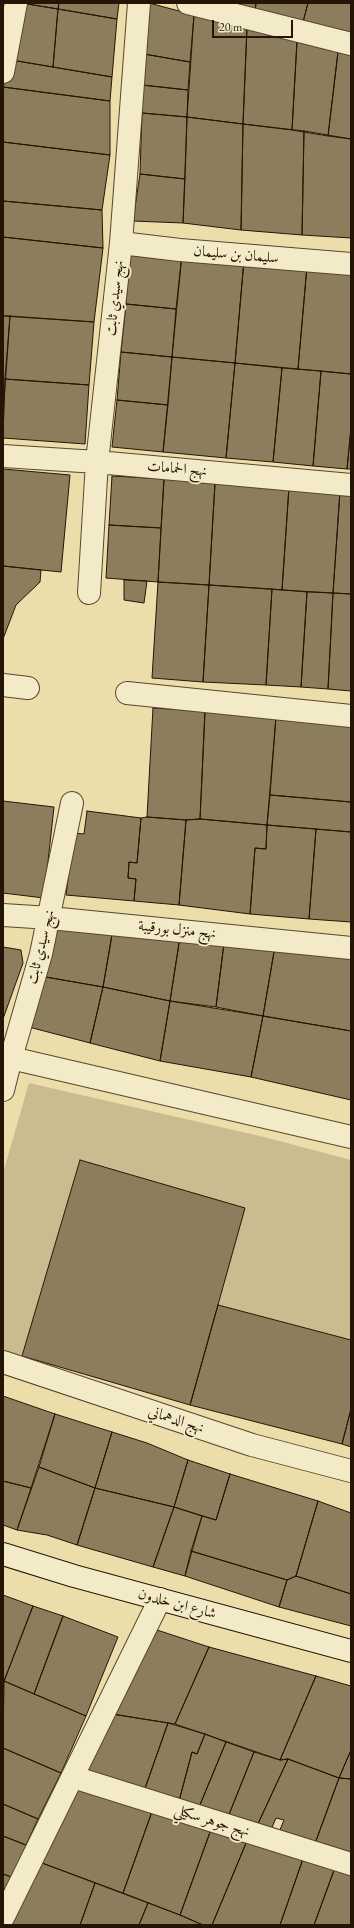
<!DOCTYPE html>
<html>
<head>
<meta charset="utf-8">
<style>
  body { margin:0 }
  #map { position:relative; width:354px; height:1928px; overflow:hidden; background:#ecdeab; font-family:"EB Garamond",serif }
  canvas { display:block }
  .frame { position:absolute; inset:0; border:4px solid #251506; pointer-events:none }
  .scale { position:absolute; left:212px; top:20px; width:81px; height:18px; box-sizing:border-box; border:2px solid #251506; border-top:0; padding-left:5px; font-size:12px; line-height:14px; white-space:nowrap; color:#251506; -webkit-text-stroke:3px #f3eac8; paint-order:stroke }
</style>
</head>
<body>
<div id="map">
<canvas width="354" height="1928"></canvas>
<div class="frame"></div>
<div class="scale">20 m</div>
</div>
<script>
const ctx = document.querySelector('canvas').getContext('2d');
ctx.lineJoin = 'round';
function paint(path, color) { ctx.fillStyle = color; ctx.fill(path, 'evenodd'); }
const toPath = rows => new Path2D(rows.map(r => 'M' + r).join(''));
function stroke(path, color, width, dash) { ctx.strokeStyle = color; ctx.lineWidth = width; ctx.lineCap = dash ? 'butt' : 'round'; ctx.setLineDash(dash || []); ctx.stroke(path); }
function write(font, color, halo, rows, align = 'center') {
  ctx.font = font + ' "EB Garamond",Amiri,serif'; ctx.lineWidth = 3.5; ctx.setLineDash([]); ctx.textBaseline = 'middle'; ctx.strokeStyle = halo; ctx.fillStyle = color; for (const [text, x, y, turn = 0] of rows) {
    ctx.save(); ctx.translate(x, y); ctx.rotate((+turn || 0) * Math.PI / 180); ctx.textAlign = isNaN(turn) ? turn : align; if (halo) ctx.strokeText(text, 0, 0); ctx.fillText(text, 0, 0); ctx.restore();
  }
}
paint(toPath([
  [29,1083,264,1137,351,1160,351,1340,218,1305,244,1208,80,1160,22,1356,3,1350,3,1173]
]), '#cabc8f');
const building = toPath([
  [21,3,58,9,53,67,11,60,21,3],
  [21,3,59,3,58,9,21,3],
  [59,3,119,3,117,19,58,9,59,3],
  [149,3,194,15,190,62,144,54,149,3],
  [226,3,256,3,255,12,226,3],
  [256,3,308,3,303,22,255,12,256,3],
  [308,3,351,3,351,33,303,22,308,3],
  [58,9,117,19,112,77,53,67,58,9],
  [194,15,247,27,243,124,187,117,194,15],
  [247,27,297,41,292,130,243,124,247,27],
  [297,41,338,52,328,136,292,130,297,41],
  [338,52,351,55,351,139,328,136,338,52],
  [144,54,190,62,188,90,142,85,144,54],
  [11,60,112,77,110,101,3,87,11,60],
  [142,85,188,90,187,117,142,113,142,85],
  [3,87,110,101,110,155,3,142,3,87],
  [142,113,187,117,185,179,140,174,142,113],
  [187,117,243,124,241,230,183,223,187,117],
  [243,124,304,131,302,235,241,230,243,124],
  [304,131,351,139,351,238,302,235,304,131],
  [3,142,110,155,102,210,3,201,3,142],
  [140,174,185,179,183,223,133,221,140,174],
  [3,201,102,210,103,248,3,237,3,201],
  [3,237,103,248,94,322,3,316,3,237],
  [130,249,182,254,176,309,126,304,130,249],
  [182,254,244,260,235,363,172,357,182,254],
  [244,260,307,266,298,369,235,363,244,260],
  [307,266,351,270,351,374,298,369,307,266],
  [126,304,176,309,172,357,121,352,126,304],
  [3,316,10,316,3,416,3,316],
  [10,316,94,322,89,385,5,379,10,316],
  [121,352,172,357,168,405,117,400,121,352],
  [172,357,235,363,226,458,163,452,172,357],
  [235,363,282,368,273,462,226,458,235,363],
  [282,368,321,371,313,466,273,462,282,368],
  [321,371,351,374,351,428,347,469,313,466,321,371],
  [5,379,89,385,85,444,3,438,5,379],
  [117,400,168,405,163,452,112,447,117,400],
  [351,428,351,469,347,469,351,428],
  [3,469,70,475,61,572,3,566,3,469],
  [112,476,164,479,161,528,109,525,112,476],
  [164,479,215,483,209,585,158,582,164,479],
  [215,483,289,487,282,590,209,585,215,483],
  [289,487,340,491,333,593,282,590,289,487],
  [340,491,351,491,351,594,333,593,340,491],
  [109,525,161,528,158,582,106,578,109,525],
  [3,566,41,570,40,582,16,605,3,639,3,566],
  [124,580,147,581,144,603,124,600,124,580],
  [158,582,209,585,203,682,152,678,158,582],
  [209,585,272,589,266,685,203,682,209,585],
  [272,589,307,592,301,687,266,685,272,589],
  [307,592,333,593,328,689,301,687,307,592],
  [333,593,351,594,351,691,328,689,333,593],
  [153,708,205,711,200,819,186,820,147,817,153,708],
  [205,711,276,717,267,825,200,819,205,711],
  [276,717,351,723,351,802,270,795,276,717],
  [270,795,351,802,351,832,267,825,270,795],
  [3,801,54,807,44,898,3,893,3,801],
  [87,811,141,818,137,863,129,862,128,878,136,879,134,901,66,895,74,833,84,834,87,811],
  [147,817,186,820,179,905,134,901,136,879,128,878,129,862,137,863,141,818,147,817],
  [200,819,267,825,266,849,255,848,250,914,179,905,186,820,200,819],
  [267,825,316,829,309,919,250,914,255,848,266,849,267,825],
  [316,829,351,832,351,922,309,919,316,829],
  [50,918,113,929,103,987,40,976,50,918],
  [113,929,180,937,170,1001,103,987,113,929],
  [180,937,224,943,216,1007,170,1001,180,937],
  [224,943,275,946,263,1016,216,1007,224,943],
  [275,946,351,959,351,1031,263,1016,275,946],
  [3,947,21,950,23,963,3,1019,3,947],
  [40,976,103,987,90,1043,25,1026,40,976],
  [103,987,170,1001,160,1061,90,1043,103,987],
  [170,1001,263,1016,251,1077,160,1061,170,1001],
  [263,1016,351,1031,351,1100,251,1077,263,1016],
  [80,1160,245,1208,190,1405,22,1356,80,1160],
  [218,1305,351,1340,351,1409,342,1444,190,1405,218,1305],
  [3,1396,55,1414,31,1488,3,1481,3,1396],
  [351,1409,351,1447,342,1444,351,1409],
  [55,1414,112,1432,95,1488,39,1467,55,1414],
  [112,1432,147,1443,188,1460,174,1507,95,1488,112,1432],
  [188,1460,230,1474,216,1520,174,1507,188,1460],
  [39,1467,95,1488,77,1545,47,1535,17,1530,39,1467],
  [230,1474,318,1501,296,1576,287,1580,191,1551,202,1516,216,1520,230,1474],
  [3,1481,31,1488,17,1530,3,1525,3,1481],
  [95,1488,174,1507,153,1567,77,1545,95,1488],
  [318,1501,351,1513,351,1594,296,1576,318,1501],
  [174,1507,202,1516,185,1576,153,1567,174,1507],
  [191,1551,287,1580,279,1607,185,1576,191,1551],
  [296,1576,351,1594,351,1626,279,1607,287,1580,296,1576],
  [3,1595,33,1606,3,1684,3,1595],
  [33,1606,63,1616,34,1694,4,1681,33,1606],
  [63,1616,118,1637,86,1716,34,1694,63,1616],
  [157,1630,209,1647,175,1724,112,1714,157,1630],
  [209,1647,316,1676,280,1760,175,1724,209,1647],
  [316,1676,351,1686,351,1750,339,1778,288,1759,280,1760,316,1676],
  [4,1681,86,1716,61,1773,3,1748,4,1681],
  [112,1714,168,1723,143,1794,84,1772,112,1714],
  [168,1723,205,1734,197,1754,192,1752,178,1805,143,1794,168,1723],
  [205,1734,226,1742,197,1812,178,1805,192,1752,197,1754,205,1734],
  [226,1742,254,1752,226,1822,197,1812,226,1742],
  [3,1748,61,1773,38,1819,3,1804,3,1748],
  [351,1750,351,1779,339,1778,351,1750],
  [254,1752,280,1760,288,1759,256,1828,226,1822,254,1752],
  [288,1759,339,1778,313,1849,277,1837,284,1820,276,1818,268,1837,256,1828,288,1759],
  [339,1778,351,1779,351,1854,313,1849,339,1778],
  [74,1780,154,1806,123,1893,34,1860,74,1780],
  [3,1804,38,1819,26,1845,3,1836,3,1804],
  [154,1806,213,1824,180,1915,123,1893,154,1806],
  [213,1824,249,1836,212,1925,203,1925,180,1915,213,1824],
  [3,1836,26,1845,14,1878,3,1874,3,1836],
  [249,1836,305,1853,280,1925,212,1925,249,1836],
  [305,1853,337,1862,314,1925,280,1925,305,1853],
  [34,1860,95,1883,80,1925,3,1925,34,1860],
  [337,1862,351,1867,351,1925,314,1925,337,1862],
  [3,1874,14,1878,3,1906,3,1874],
  [95,1883,148,1903,139,1925,80,1925,95,1883],
  [148,1903,180,1915,203,1925,139,1925,148,1903]
]);
paint(building, '#8c7e5c');
stroke(building, '#251506', 1);
const street = toPath([
  [188,3,351,44],
  [3,72,16,3],
  [121,243,180,250,351,264],
  [3,456,97,462,351,485],
  [89,593,97,462,121,243,139,3],
  [3,685,28,688],
  [127,693,351,716],
  [3,915,50,918,351,948],
  [11,1058,351,1137],
  [3,1090,11,1058,41,954,72,803],
  [3,1362,252,1445,351,1471],
  [73,1777,351,1864],
  [3,1918,160,1599]
]);
const secondary = toPath([
  [3,1554,74,1576,351,1651]
]);
stroke(street, '#57472f', 24);
stroke(secondary, '#251506', 24);
stroke(street, '#f3eac8', 22);
stroke(secondary, '#f3eac8', 22);
write('15px', '#251506', '#f3eac8', [
  ["سليمان بن سليمان",236,255,5],
  ["نهج سيدي ثابت",115,298,-84],
  ["نهج الحمامات",177,469,5],
  ["نهج منزل بورقيبة",177,930,6],
  ["نهج سيدي ثابت",41,947,-76],
  ["نهج الدهماني",176,1420,18],
  ["شارع ابن خلدون",177,1604,15],
  ["نهج جوهر سكيلي",212,1821,17]
]);
</script>
</body>
</html>
